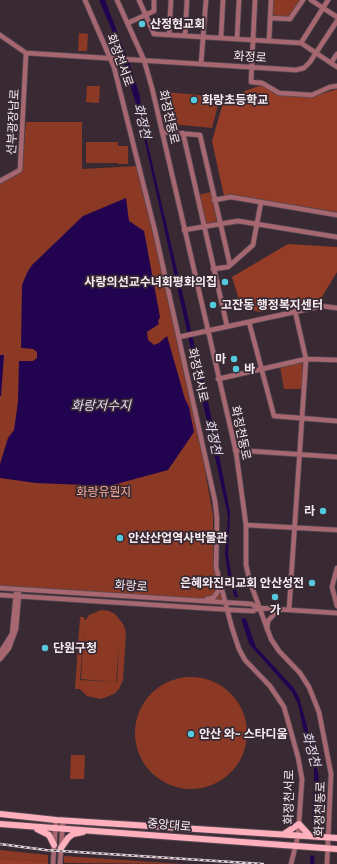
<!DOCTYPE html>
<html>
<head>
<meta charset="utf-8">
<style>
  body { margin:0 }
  canvas { display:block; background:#392932 }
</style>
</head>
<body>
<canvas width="337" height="864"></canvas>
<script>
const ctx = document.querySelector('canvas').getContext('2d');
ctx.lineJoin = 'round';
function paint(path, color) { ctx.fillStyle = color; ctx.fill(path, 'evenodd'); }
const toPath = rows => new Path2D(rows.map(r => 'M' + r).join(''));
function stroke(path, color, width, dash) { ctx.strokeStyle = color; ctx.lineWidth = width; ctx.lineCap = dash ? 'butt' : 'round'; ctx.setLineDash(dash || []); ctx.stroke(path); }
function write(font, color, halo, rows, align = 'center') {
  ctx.font = font + ' "Exo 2","Noto Sans KR",sans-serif'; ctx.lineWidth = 3.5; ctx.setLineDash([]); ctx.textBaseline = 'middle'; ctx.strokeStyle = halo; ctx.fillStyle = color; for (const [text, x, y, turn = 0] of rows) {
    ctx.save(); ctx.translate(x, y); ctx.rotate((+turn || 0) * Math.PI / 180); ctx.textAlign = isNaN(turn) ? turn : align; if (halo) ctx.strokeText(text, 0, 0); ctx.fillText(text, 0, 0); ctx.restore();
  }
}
paint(toPath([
  [272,0,301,0,289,18,271,17],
  [79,33,88,34,87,51,78,51],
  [87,86,100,86,99,103,86,102],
  [166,92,210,96,218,105,212,128,171,124],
  [26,122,82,122,82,169,138,166,199,435,213,516,213,566,226,605,0,589,0,182,22,172],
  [86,142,118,142,118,163,86,163],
  [118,146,128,146,128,164,118,164],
  [211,192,218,221,205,224,198,195],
  [303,362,302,389,284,389,280,366],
  [101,610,109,611,115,614,123,624,126,632,123,680,119,689,114,694,101,699,87,696,80,689,75,689,80,617,84,617,85,621,89,615],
  [84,627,120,629,84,627,81,679,116,682,119,642,117,682,80,680],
  '135 733a56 56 0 1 1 112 0a56 56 0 1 1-112 0Z',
  [71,755,85,755,84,779,70,779],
  [0,850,48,855,48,862,0,859],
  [64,856,123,860,183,864,64,863]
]), '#8b3924');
paint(toPath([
  [262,85,278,94,315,96,337,89,337,212,231,195,224,196,212,141,223,103,245,91],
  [288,244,337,247,337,272,320,300,259,312,241,306,232,277],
  [0,859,48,862,48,864,0,864]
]), '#943c26');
paint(toPath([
  [99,0,105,0,130,65,140,96,141,115,198,360,200,362,218,450,230,512,228,554,232,579,256,647,294,688,299,697,311,741,313,743,312,745,319,778,314,864,310,864,314,784,314,768,310,751,303,728,298,704,292,692,249,644,228,575,225,554,228,516,139,115,120,49],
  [126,198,129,221,144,231,160,317,158,321,159,324,147,332,148,340,154,345,159,343,167,336,185,399,189,407,194,432,168,470,109,486,36,483,0,478,0,464,8,438,14,430,18,402,19,361,33,361,37,358,37,352,33,349,21,348,22,285,27,273,32,265,83,216],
  [0,355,4,355,1,396,0,396]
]), '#210350');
paint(toPath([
  [233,597,241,597,250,619,239,618],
  [311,820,319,821,317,856,309,855]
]), '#392932');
const minor = toPath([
  [85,0,114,67,155,231,215,501,217,519,216,567,232,628,239,649,245,660,270,686,284,707,298,757,302,779,299,822,298,836,291,864],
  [117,0,144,60,152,88,208,330,236,452,246,525,246,565,250,582,271,639,279,651,300,673,309,687,319,712,331,774,327,864],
  [139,0,154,34,301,43,323,8,311,0],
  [255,0,251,82,262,83,279,93,312,95,330,87,337,86],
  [328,0,323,8,337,17],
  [270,18,290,19,303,0],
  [128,23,154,11,154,0],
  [0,35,26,53,296,70,304,68,310,62,337,21],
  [169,35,171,0],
  [185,36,187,0],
  [221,38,223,0],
  [237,39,239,0],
  [269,41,271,0],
  [301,43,337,67],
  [331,63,337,54],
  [201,64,206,0],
  [162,132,200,135,230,265],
  [183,133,227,326],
  [0,181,20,170,26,53],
  [214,200,231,197,337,215],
  [184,230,238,221,337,237],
  [213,269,228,267,253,245,261,202],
  [249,322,274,416,337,421],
  [179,337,322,306,337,308],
  [218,379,306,359,337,360],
  [235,450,337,457],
  [246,525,337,530],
  [337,568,332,587,337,606],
  [0,588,251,604,259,608,337,613],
  [0,595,234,610,253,611,259,608],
  [207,599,213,598,217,593,221,582],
  [289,610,306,359,295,311],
  [267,629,268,621,279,609],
  [0,653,12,634,16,594],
  [0,659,9,648,16,629,19,594],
  [53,864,56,820],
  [60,864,63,820]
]);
const major = toPath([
  [0,814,56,820,337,838],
  [0,824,337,849],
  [37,829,49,835,54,845],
  [284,834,299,824,310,836],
  [61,848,68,838,73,834,83,832]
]);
stroke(minor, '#574851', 6);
stroke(major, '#574851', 8);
stroke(minor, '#a66771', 4.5);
stroke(major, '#ffb0bc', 6);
const rail = toPath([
  [0,844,46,850,263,864]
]);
stroke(rail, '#e0d4da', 2.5);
stroke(rail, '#392932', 1, [3]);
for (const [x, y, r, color] of [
  [142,24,4,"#55cadf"],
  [194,100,4,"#55cadf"],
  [225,282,4,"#55cadf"],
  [213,305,4,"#55cadf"],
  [234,359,4,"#55cadf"],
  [236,369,4,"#55cadf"],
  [323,511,4,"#55cadf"],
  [120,538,4,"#55cadf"],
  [312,583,4,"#55cadf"],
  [275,597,4,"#55cadf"],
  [45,648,4,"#55cadf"],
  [191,734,4,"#55cadf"]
]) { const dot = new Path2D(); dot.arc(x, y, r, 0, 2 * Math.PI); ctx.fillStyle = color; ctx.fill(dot); stroke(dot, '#392932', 1.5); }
write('bold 12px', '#f6ebf1', '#392932', [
  ["산정현교회",150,24],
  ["화랑초등학교",202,100],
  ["사랑의선교수녀회평화의집",217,282,"right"],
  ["고잔동 행정복지센터",221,305],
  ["마",226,359,"right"],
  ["바",244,369],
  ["라",315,511,"right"],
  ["안산산업역사박물관",128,538],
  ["은혜와진리교회 안산성전",304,583,"right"],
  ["가",275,610,"center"],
  ["단원구청",53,648],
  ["안산 와~ 스타디움",199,734]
], 'left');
write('12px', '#f6ebf1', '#392932', [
  ["화정로",250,57,4],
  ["화정천서로",120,60,70],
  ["화정천동로",169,117,77],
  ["선부광장남로",13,122,-87],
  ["화정천서로",198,375,77],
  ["화정천동로",241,433,78],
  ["화랑로",131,586,4],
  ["화정천서로",289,797,-89],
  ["화정천동로",320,809,-88],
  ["중앙대로",169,825,5]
]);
write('12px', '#f8ae9b', '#392932', [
  ["화랑유원지",104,492]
]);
write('italic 13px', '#e1def5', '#392932', [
  ["화정천",142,121,77],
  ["화랑저수지",101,406],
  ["화정천",213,437,77],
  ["화정천",311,749,74]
]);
</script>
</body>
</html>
